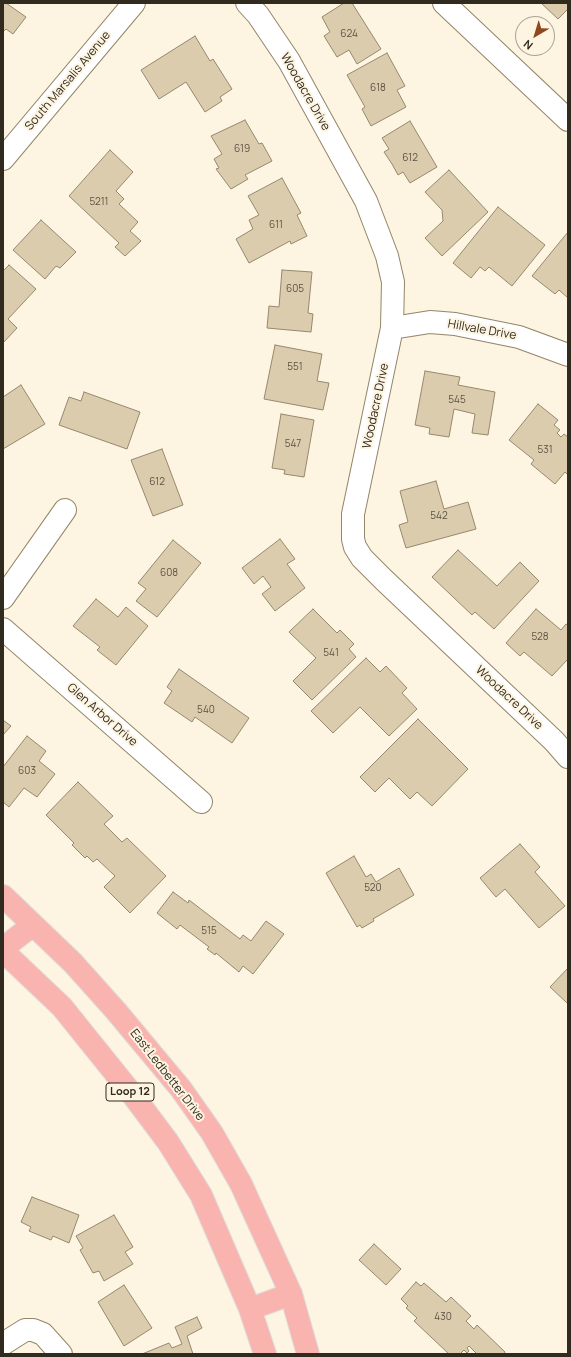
<!DOCTYPE html>
<html>
<head>
<meta charset="utf-8">
<style>
  body { margin:0 }
  #map { position:relative; width:571px; height:1357px; overflow:hidden; background:#fdf4e1; font-family:Manrope,sans-serif }
  canvas { display:block }
  .frame { position:absolute; inset:0; border:4px solid #312b1f; pointer-events:none }
  .north { position:absolute; left:515px; top:16px; width:40px; height:40px; box-sizing:border-box; background:#fdf4e1; border:1px solid #aba493; border-radius:50%; rotate:218deg; font-size:11px; font-weight:700; line-height:16px; text-align:center; color:#312b1f }
  .north::after { content:''; display:block; margin:auto; width:14px; height:18px; background:#8d481d; clip-path:polygon(50% 0,100% 100%,50% 72%,0 100%) }
</style>
</head>
<body>
<div id="map">
<canvas width="571" height="1357"></canvas>
<div class="frame"></div>
<div class="north">N</div>
</div>
<script>
const ctx = document.querySelector('canvas').getContext('2d');
ctx.lineJoin = 'round';
function paint(path, color) { ctx.fillStyle = color; ctx.fill(path, 'evenodd'); }
const toPath = rows => new Path2D(rows.map(r => 'M' + r).join(''));
function stroke(path, color, width, dash) { ctx.strokeStyle = color; ctx.lineWidth = width; ctx.lineCap = dash ? 'butt' : 'round'; ctx.setLineDash(dash || []); ctx.stroke(path); }
function write(font, color, halo, rows, align = 'center') {
  ctx.font = font + ' Manrope,sans-serif'; ctx.lineWidth = 4; ctx.setLineDash([]); ctx.textBaseline = 'middle'; ctx.strokeStyle = halo; ctx.fillStyle = color; for (const [text, x, y, turn = 0] of rows) {
    ctx.save(); ctx.translate(x, y); ctx.rotate((+turn || 0) * Math.PI / 180); ctx.textAlign = isNaN(turn) ? turn : align; if (halo) ctx.strokeText(text, 0, 0); ctx.fillText(text, 0, 0); ctx.restore();
  }
}
const building = toPath([
  [3,3,6,3,26,17,13,34,6,29,3,32,3,3],
  [344,3,352,3,381,49,357,64,349,50,337,57,324,36,330,32,322,17,344,3],
  [541,3,568,3,568,9,558,19,541,3],
  [195,36,210,61,213,59,232,89,220,97,222,101,205,112,186,82,159,99,141,70,195,36],
  [387,53,405,86,397,90,406,107,371,126,362,109,365,107,347,75,387,53],
  [245,120,259,144,262,143,272,161,245,175,248,179,231,189,216,169,219,168,214,159,222,154,211,136,245,120],
  [410,121,437,167,410,183,403,172,398,175,392,164,384,152,389,149,382,138,410,121],
  [110,150,133,172,116,191,124,199,119,204,138,222,130,231,141,241,125,256,115,247,119,243,69,196,110,150],
  [449,170,488,212,442,256,425,238,443,221,442,210,425,192,449,170],
  [282,178,301,213,297,215,307,236,291,244,290,241,249,263,236,239,253,229,249,220,259,215,248,196,282,178],
  [498,207,545,245,512,286,489,267,485,271,480,267,471,278,453,263,498,207],
  [41,220,76,252,60,268,56,266,45,279,13,250,41,220],
  [568,232,568,298,559,290,555,294,532,276,568,232],
  [9,265,36,289,8,319,17,328,3,343,3,271,9,265],
  [282,270,312,272,308,313,313,314,311,332,267,328,269,306,279,307,282,270],
  [275,345,322,354,317,381,329,383,323,410,264,399,275,345],
  [425,371,460,377,458,385,495,392,488,435,472,433,475,414,454,409,449,437,429,434,430,428,415,425,425,371],
  [21,385,45,424,3,449,3,397,21,385],
  [84,392,140,412,127,449,59,425,69,397,81,401,84,392],
  [538,404,558,420,554,425,560,430,557,433,561,437,564,434,568,437,568,475,565,472,555,484,531,464,534,460,509,440,538,404],
  [281,414,314,420,304,477,284,474,285,470,272,468,281,414],
  [162,449,183,505,153,516,131,460,162,449],
  [436,481,444,509,468,502,476,529,406,548,399,525,408,522,400,491,436,481],
  [280,539,295,559,287,564,305,588,275,611,262,594,271,587,263,576,254,584,242,568,280,539],
  [173,540,201,563,157,617,136,601,146,589,138,583,173,540],
  [458,550,497,586,520,562,539,581,494,629,475,612,472,615,432,577,458,550],
  [96,599,118,617,126,607,148,626,116,665,97,650,100,647,73,626,96,599],
  [313,609,337,633,340,630,354,644,349,649,356,657,312,700,293,681,316,658,289,632,313,609],
  [536,609,561,630,566,624,568,625,568,659,552,676,524,652,520,656,506,643,536,609],
  [366,658,380,672,386,666,407,688,402,693,417,709,389,736,360,707,333,733,311,711,366,658],
  [179,669,249,718,232,743,195,717,192,722,164,703,172,691,167,687,179,669],
  [418,719,468,769,432,806,417,792,410,799,389,778,375,792,360,777,418,719],
  [3,720,11,726,3,735,3,720],
  [27,736,46,751,39,761,55,774,37,797,24,788,9,807,3,802,3,767,27,736],
  [78,782,113,816,104,824,122,842,127,838,166,876,130,913,104,887,115,876,97,859,93,862,87,856,85,858,72,845,74,843,46,815,78,782],
  [520,844,540,867,535,872,565,906,539,928,505,889,496,897,480,878,520,844],
  [354,856,366,877,371,874,376,882,399,868,414,895,373,919,374,921,362,928,360,925,357,927,326,873,354,856],
  [173,892,188,903,189,900,240,939,243,935,251,941,266,921,284,934,253,974,243,966,239,972,216,953,215,955,207,949,209,947,180,925,177,929,157,913,173,892],
  [568,968,568,1002,567,1003,550,987,568,968],
  [32,1197,79,1215,69,1243,53,1236,51,1240,29,1231,31,1227,21,1222,32,1197],
  [114,1215,133,1247,125,1252,133,1264,104,1281,99,1271,93,1273,80,1250,83,1248,76,1236,114,1215],
  [374,1244,401,1269,386,1285,359,1260,374,1244],
  [416,1282,421,1286,424,1283,446,1302,451,1297,471,1316,466,1321,474,1329,477,1325,505,1352,504,1354,477,1354,469,1346,467,1348,469,1351,467,1353,464,1350,460,1354,449,1354,414,1321,417,1318,406,1308,408,1306,401,1299,416,1282],
  [124,1285,152,1328,124,1346,98,1302,124,1285],
  [197,1317,202,1328,187,1336,193,1354,142,1354,169,1343,172,1348,182,1344,175,1327,197,1317]
]);
paint(building, '#dbccae');
stroke(building, '#96886c', 1);
const minor = toPath([
  [247,3,258,15,289,61,366,201,387,256,393,282,392,328,353,514,353,539,355,547,362,558,384,580,554,741,568,757],
  [444,3,568,120],
  [3,159,134,3],
  [392,328,430,322,455,324,519,337,568,355],
  [3,598,65,510],
  [3,629,201,802],
  [3,1344,25,1330,33,1330,43,1334,61,1354]
]);
const major = toPath([
  [3,896,73,963,116,1011,181,1089,212,1133,241,1184,291,1294,308,1354],
  [3,948,33,925],
  [3,951,62,1007,132,1094,168,1142,201,1195,250,1309,265,1354],
  [250,1309,291,1294]
]);
stroke(minor, '#938568', 24);
stroke(major, '#dedddb', 24);
stroke(minor, '#fff', 22);
stroke(major, '#fab4b0', 22);
write('10px', '#5c5343', null, [
  ["624",349,34],
  ["618",378,88],
  ["619",242,149],
  ["612",410,158],
  ["5211",99,202],
  ["611",276,225],
  ["605",295,289],
  ["551",295,367],
  ["545",457,400],
  ["547",293,444],
  ["531",545,450],
  ["612",157,482],
  ["542",439,516],
  ["608",169,573],
  ["528",540,637],
  ["541",331,653],
  ["540",206,710],
  ["603",27,771],
  ["520",373,888],
  ["515",209,931],
  ["430",443,1317]
]);
for (const [x, y, w] of [
  [130,1092,48]
]) { const box = new Path2D(); box.roundRect(x - w / 2, y - 9, w, 18, 3); ctx.fillStyle = '#fdf4e1'; ctx.fill(box); stroke(box, '#312b1f', 1); }
write('bold 11px', '#312b1f', null, [
  ["Loop 12",130,1092]
]);
write('12px', '#312b1f', '#fdf4e1', [
  ["South Marsalis Avenue",68,81,-50],
  ["Woodacre Drive",305,92,60],
  ["Hillvale Drive",482,330,10],
  ["Woodacre Drive",376,406,-78],
  ["Woodacre Drive",509,698,43],
  ["Glen Arbor Drive",102,715,41],
  ["East Ledbetter Drive",167,1075,52]
]);
</script>
</body>
</html>
